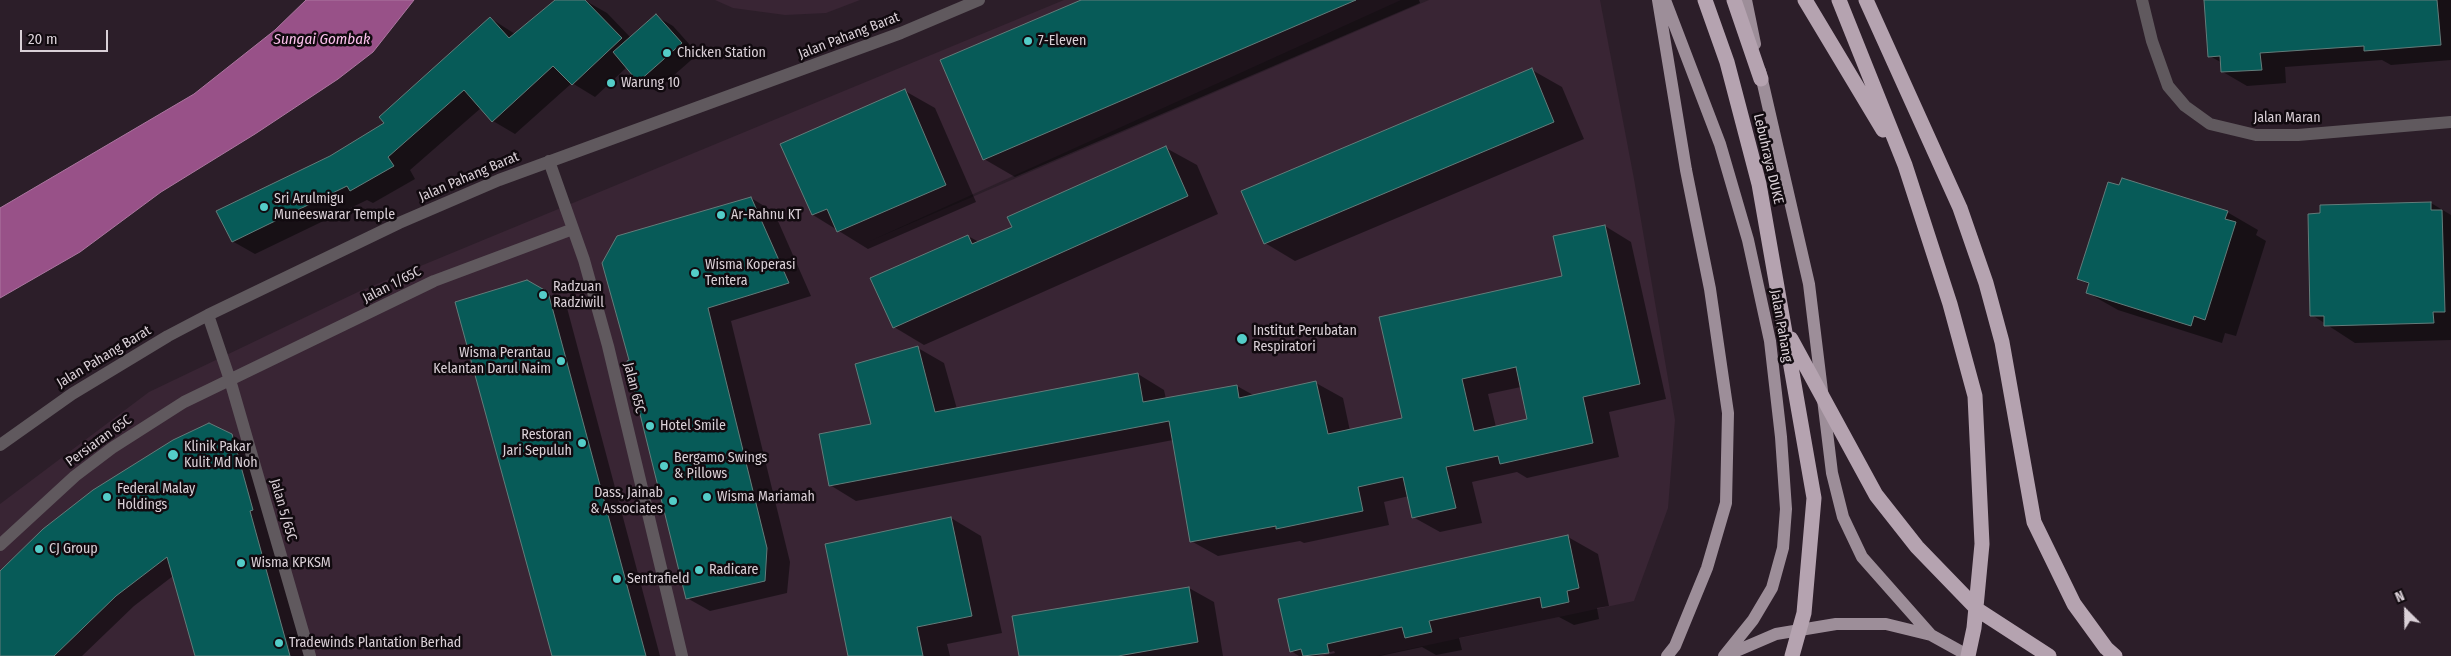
<!DOCTYPE html>
<html>
<head>
<meta charset="utf-8">
<style>
  body { margin:0 }
  #map { position:relative; width:2451px; height:656px; overflow:hidden; background:#2c1e29; font-family:"Fira Sans Condensed",sans-serif }
  canvas { display:block }
  .north { position:absolute; left:2381px; top:586px; width:50px; height:50px; -webkit-text-stroke:4px #110a0f; paint-order:stroke; rotate:337deg; font-size:14px; font-weight:700; line-height:20px; text-align:center; color:#dad0d7 }
  .north::after { content:''; display:block; margin:auto; width:18px; height:22px; background:#dad0d7; clip-path:polygon(50% 0,100% 100%,50% 72%,0 100%) }
  .scale { position:absolute; left:20px; top:30px; width:88px; height:22px; box-sizing:border-box; border:2px solid #dad0d7; border-top:0; padding-left:6px; font-size:15px; line-height:18px; white-space:nowrap; color:#dad0d7; -webkit-text-stroke:4px #110a0f; paint-order:stroke }
</style>
</head>
<body>
<div id="map">
<canvas width="2451" height="656"></canvas>
<div class="north">N</div>
<div class="scale">20 m</div>
</div>
<script>
const ctx = document.querySelector('canvas').getContext('2d');
ctx.lineJoin = 'round';
function paint(path, color) { ctx.fillStyle = color; ctx.fill(path, 'evenodd'); }
const toPath = rows => new Path2D(rows.map(r => 'M' + r).join(''));
function stroke(path, color, width, dash) { ctx.strokeStyle = color; ctx.lineWidth = width; ctx.lineCap = dash ? 'butt' : 'round'; ctx.setLineDash(dash || []); ctx.stroke(path); }
function write(font, color, halo, rows, align = 'center') {
  ctx.font = font + ' "Fira Sans Condensed",sans-serif'; ctx.lineWidth = 5; ctx.setLineDash([]); ctx.textBaseline = 'middle'; ctx.strokeStyle = halo; ctx.fillStyle = color; for (const [text, x, y, turn = 0] of rows) {
    ctx.save(); ctx.translate(x, y); ctx.rotate((+turn || 0) * Math.PI / 180); ctx.textAlign = isNaN(turn) ? turn : align; if (halo) ctx.strokeText(text, 0, 0); ctx.fillText(text, 0, 0); ctx.restore();
  }
}
paint(toPath([
  [715,0,860,0,826,13,785,15,733,8],
  [1064,0,1401,0,870,241,1429,0,1600,0,1634,179,1675,420,1668,508,1634,601,1377,656,0,656,0,504,149,392,360,291]
]), '#392534');
const water = toPath([
  [306,0,414,0,373,52,338,79,255,134,161,192,80,252,0,298,0,208,194,94,275,30,306,0]
]);
paint(water, '#985188');
stroke(water, '#ac77a0', 1);
paint(toPath([
  [557,0,584,0,607,13,631,38,656,16,673,26,698,54,656,91,639,81,627,67,595,97,572,83,515,134,493,121,481,108,410,170,415,179,373,203,367,200,255,254,232,241,330,157,386,123,490,18,515,34],
  [1084,0,1419,0,1420,3,1015,177,984,159],
  [2206,0,2451,0,2451,60,2391,65,2382,60,2285,67,2286,83,2247,86,2223,72,2222,63,2210,56],
  [1532,70,1562,87,1584,139,1295,261,1265,243],
  [905,91,935,108,976,202,868,249,813,215],
  [1166,148,1197,165,1218,214,924,345,894,327,968,236,979,242,1013,228],
  [751,198,774,212,811,296,731,321,790,562,787,593,710,611,687,598,629,361],
  [2431,203,2451,215,2451,340,2355,343,2312,315],
  [2227,212,2258,230,2256,235,2266,241,2236,336,2225,333,2222,343,2118,310,2088,293,2090,285,2078,279],
  [1605,226,1631,242,1666,399,1609,412,1619,457,1527,478,1517,472,1472,482,1482,523,1440,532,1413,517,1409,496,1384,502,1389,525,1304,543,1300,541,1218,556,1191,541,1173,440,856,501,830,485,873,425,918,348,944,363,957,409,1138,374,1164,390,1166,399,1237,386,1255,396,1316,383,1343,398,1350,431,1403,419,1563,276],
  [1521,387,1528,420,1496,427,1488,394],
  [527,282,566,304,660,656,554,656],
  [232,435,250,446,305,656,196,656,173,576,134,606,82,656,0,656,0,573],
  [951,518,981,536,1002,633,947,644,950,656,849,656],
  [1568,537,1598,554,1609,606,1597,608,1599,619,1574,625,1559,617,1459,638,1462,650,1436,655,1422,647,1380,656,1322,656,1335,653,1334,651,1317,656,1299,656,1291,651],
  [1189,588,1214,602,1223,656,1020,656]
]), '#0007');
const building = toPath([
  [555,0,585,0,622,38,572,85,553,66,492,122,464,90,388,157,394,166,350,191,347,186,232,242,216,211,330,156,384,123,379,117,490,17,509,38,555,0],
  [1081,0,1356,0,983,160,940,60,1081,0],
  [2204,0,2437,0,2441,45,2364,51,2364,46,2260,53,2262,70,2221,72,2220,56,2208,57,2204,0],
  [656,14,682,43,638,82,613,52,656,14],
  [1532,68,1554,122,1264,244,1241,191,1532,68],
  [905,89,946,185,837,232,827,209,812,215,780,144,905,89],
  [1166,146,1188,196,893,328,870,278,968,235,972,244,1012,227,1007,217,1166,146],
  [2122,178,2228,211,2225,219,2236,222,2205,320,2194,316,2191,326,2086,293,2089,283,2077,279,2108,182,2119,185,2122,178],
  [751,197,789,283,708,308,767,548,765,581,686,599,633,386,627,361,629,360,602,263,617,236,751,197],
  [2431,202,2431,210,2442,210,2445,312,2433,312,2434,323,2324,326,2324,316,2310,316,2308,214,2320,213,2320,205,2431,202],
  [1605,225,1640,384,1583,397,1593,443,1500,464,1498,456,1446,467,1456,508,1412,518,1403,477,1358,487,1363,511,1276,529,1276,526,1190,542,1169,421,829,486,819,434,871,424,855,364,918,346,935,412,1138,373,1143,402,1237,385,1239,398,1316,381,1328,434,1402,418,1379,317,1562,276,1553,236,1605,225],
  [1516,367,1527,419,1474,431,1462,379,1516,367],
  [527,280,548,292,646,656,552,656,455,302,527,280],
  [209,423,232,434,253,510,250,511,290,656,195,656,167,557,116,596,54,656,0,656,0,571,43,529,93,490,173,440,209,423],
  [951,517,972,616,917,627,923,656,848,656,825,544,951,517],
  [1568,535,1579,588,1567,591,1569,602,1542,608,1540,597,1429,621,1432,632,1405,638,1402,627,1327,644,1329,653,1303,656,1301,649,1290,652,1278,599,1568,535],
  [1189,587,1198,642,1118,656,1019,656,1012,616,1189,587]
]);
paint(building, '#075b58');
stroke(building, '#637c7a', 1);
stroke(toPath([
  [2142,0,2152,41,2168,86,2185,106,2210,124,2256,135,2298,135,2451,122],
  [549,161,584,260,608,346,682,656],
  [208,315,230,380,310,656],
  [0,445,72,394,168,336,208,315,399,223,499,180,901,33,979,0],
  [0,545,75,476,112,448,184,402,434,281,573,229]
]), '#60595e', 12);
stroke(toPath([
  [1658,0,1686,170,1710,289,1728,413,1726,503,1707,568,1675,646,1667,656],
  [1665,0,1720,144,1748,240,1770,341,1781,437,1786,509,1783,548,1772,588,1753,620,1724,656],
  [1746,0,1755,44],
  [1760,71,1809,284,1832,473,1843,517,1862,557,1931,635],
  [1727,655,1776,634,1836,624,1886,624,1931,635,1969,656]
]), '#9d8e99', 12);
stroke(toPath([
  [1705,0,1727,62,1759,184,1814,498,1804,613,1792,656],
  [1734,0,1761,79],
  [1805,0,1883,130],
  [1839,0,1905,165,1950,304,1975,396,1982,544,1974,628,1968,656],
  [1866,0,1960,208,1986,283,2002,342,2034,522,2074,604,2106,648,2115,656],
  [1791,339,1876,495,1917,547,1978,610,2049,656]
]), '#b5a3b0', 15);
for (const [x, y, r, color] of [
  [1028,41,5,"#54cdc8"],
  [667,53,5,"#54cdc8"],
  [611,83,5,"#54cdc8"],
  [264,207,5,"#54cdc8"],
  [721,215,5,"#54cdc8"],
  [695,273,5,"#54cdc8"],
  [543,295,5,"#54cdc8"],
  [1242,339,6,"#54cdc8"],
  [561,361,5,"#54cdc8"],
  [650,426,5,"#54cdc8"],
  [582,443,5,"#54cdc8"],
  [173,455,6,"#54cdc8"],
  [664,466,5,"#54cdc8"],
  [107,497,5,"#54cdc8"],
  [707,497,5,"#54cdc8"],
  [673,501,5,"#54cdc8"],
  [39,549,5,"#54cdc8"],
  [241,563,5,"#54cdc8"],
  [699,570,5,"#54cdc8"],
  [617,579,5,"#54cdc8"],
  [279,643,5,"#54cdc8"]
]) { const dot = new Path2D(); dot.arc(x, y, r, 0, 2 * Math.PI); ctx.fillStyle = color; ctx.fill(dot); stroke(dot, '#110a0f', 2); }
write('14px', '#dad0d7', '#110a0f', [
  ["Jalan Pahang Barat",849,36,-21],
  ["Jalan Maran",2287,118],
  ["Lebuhraya DUKE",1768,159,77],
  ["Jalan Pahang Barat",469,177,-23],
  ["Jalan 1/65C",392,285,-27],
  ["Jalan Pahang",1781,326,80],
  ["Jalan Pahang Barat",104,357,-31],
  ["Jalan 65C",634,388,76],
  ["Persiaran 65C",99,441,-36],
  ["Jalan 5/65C",283,510,74]
]);
write('14px', '#dad0d7', '#110a0f', [
  ["7-Eleven",1038,41],
  ["Chicken Station",677,53],
  ["Warung 10",621,83],
  ["Sri Arulmigu",274,199],
  ["Muneeswarar Temple",274,215],
  ["Ar-Rahnu KT",731,215],
  ["Wisma Koperasi",705,265],
  ["Tentera",705,281],
  ["Radzuan",553,287],
  ["Radziwill",553,303],
  ["Institut Perubatan",1253,331],
  ["Respiratori",1253,347],
  ["Wisma Perantau",551,353,"right"],
  ["Kelantan Darul Naim",551,369,"right"],
  ["Hotel Smile",660,426],
  ["Restoran",572,435,"right"],
  ["Jari Sepuluh",572,451,"right"],
  ["Klinik Pakar",184,447],
  ["Kulit Md Noh",184,463],
  ["Bergamo Swings",674,458],
  ["& Pillows",674,474],
  ["Federal Malay",117,489],
  ["Holdings",117,505],
  ["Dass, Jainab",663,493,"right"],
  ["& Associates",663,509,"right"],
  ["Wisma Mariamah",717,497],
  ["CJ Group",49,549],
  ["Wisma KPKSM",251,563],
  ["Radicare",709,570],
  ["Sentrafield",627,579],
  ["Tradewinds Plantation Berhad",289,643]
], 'left');
write('italic 15px', '#fcc0ec', '#110a0f', [
  ["Sungai Gombak",322,40]
]);
</script>
</body>
</html>
